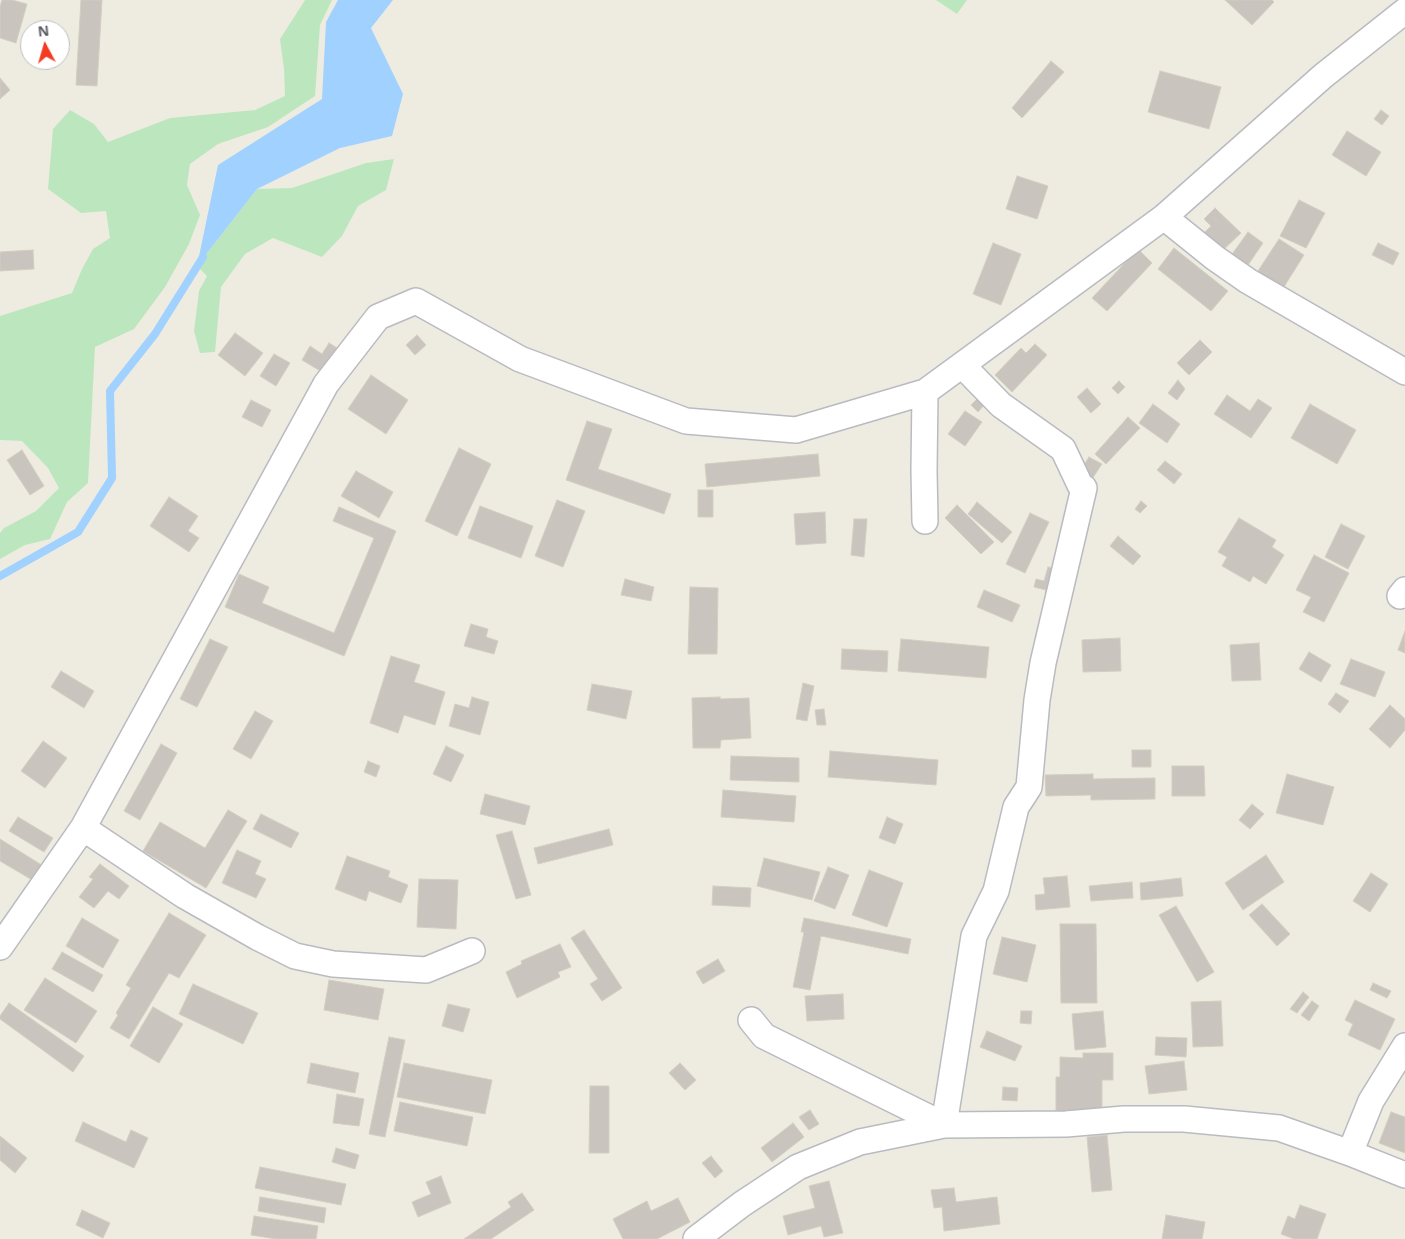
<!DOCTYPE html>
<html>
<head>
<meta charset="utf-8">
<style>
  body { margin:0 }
  #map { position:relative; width:1405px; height:1239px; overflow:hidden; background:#eeece1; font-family:"Open Sans",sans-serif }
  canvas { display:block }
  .north { position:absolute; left:20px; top:20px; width:50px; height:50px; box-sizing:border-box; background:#fff; border:1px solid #bdbec1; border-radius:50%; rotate:354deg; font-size:14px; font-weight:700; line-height:20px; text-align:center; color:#5a5d63 }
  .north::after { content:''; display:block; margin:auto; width:18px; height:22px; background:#f33c22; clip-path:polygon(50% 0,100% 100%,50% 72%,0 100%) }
</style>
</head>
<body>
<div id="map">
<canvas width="1405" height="1239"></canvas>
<div class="north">N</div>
</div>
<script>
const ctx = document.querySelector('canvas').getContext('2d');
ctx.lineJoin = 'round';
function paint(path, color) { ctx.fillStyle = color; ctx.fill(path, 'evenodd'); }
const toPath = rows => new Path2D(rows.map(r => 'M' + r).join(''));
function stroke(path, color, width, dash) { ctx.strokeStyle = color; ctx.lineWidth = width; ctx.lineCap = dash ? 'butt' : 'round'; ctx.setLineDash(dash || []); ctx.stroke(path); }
paint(toPath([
  [305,0,332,0,320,25,315,96,268,127,218,144,190,164,187,185,200,215,189,244,165,287,134,329,95,347,88,483,67,502,50,539,25,545,0,559,0,533,4,528,36,511,59,488,48,468,22,441,0,440,0,316,72,293,82,269,93,249,110,238,106,211,81,213,48,189,53,129,70,110,94,124,108,142,170,118,255,110,285,96,284,69,280,39],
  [936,0,967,0,957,14],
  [394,159,386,190,358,206,342,236,322,257,273,238,245,254,221,287,215,352,200,353,194,331,199,291,207,276,197,266,257,189,292,188,366,163]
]), '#bce7be');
paint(toPath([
  [338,0,393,0,371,28,403,94,392,136,340,148,257,189,197,266,218,165,322,99,326,22]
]), '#a0d1ff');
stroke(toPath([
  [0,576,78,532,112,478,110,391,155,334,203,257]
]), '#a0d1ff', 8);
const building = toPath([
  [2,0,12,0,27,4,16,43,0,38,0,7,2,0],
  [81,0,102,0,97,86,76,85,81,0],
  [1225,0,1272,0,1274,2,1252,25,1225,0],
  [1051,61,1064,72,1022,118,1012,108,1051,61],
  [1160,71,1221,87,1209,129,1148,112,1160,71],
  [0,78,10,90,0,99,0,78],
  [1381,110,1389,116,1382,125,1374,119,1381,110],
  [1347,131,1381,152,1366,176,1332,155,1347,131],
  [1017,176,1048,186,1037,219,1006,209,1017,176],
  [1299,200,1325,213,1306,248,1280,236,1299,200],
  [1215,208,1241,233,1221,252,1203,234,1211,226,1204,219,1215,208],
  [1248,232,1263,243,1246,268,1230,257,1248,232],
  [1279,239,1304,255,1282,290,1256,274,1279,239],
  [993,243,1021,254,1001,305,973,294,993,243],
  [1378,243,1399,253,1393,265,1372,255,1378,243],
  [1174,248,1228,291,1211,311,1158,269,1174,248],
  [1138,249,1152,263,1107,311,1092,298,1138,249],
  [33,250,34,269,0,271,0,252,33,250],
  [235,333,263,353,245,376,218,355,235,333],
  [417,335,426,345,415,355,406,345,417,335],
  [1200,340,1212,352,1189,375,1177,363,1200,340],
  [329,343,342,351,327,375,302,360,310,346,322,354,329,343],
  [1035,344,1047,355,1012,392,995,375,1021,348,1026,353,1035,344],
  [274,354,290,363,276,386,260,376,274,354],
  [371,375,408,400,386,434,348,409,371,375],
  [1178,380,1185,389,1177,400,1168,393,1178,380],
  [1119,381,1125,387,1118,394,1112,388,1119,381],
  [1087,388,1101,404,1091,413,1077,397,1087,388],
  [1227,395,1250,411,1258,399,1272,408,1251,438,1214,414,1227,395],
  [978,398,985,404,978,412,971,405,978,398],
  [251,400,271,410,262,427,242,417,251,400],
  [1153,404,1180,424,1167,443,1139,423,1153,404],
  [1310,404,1356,430,1337,464,1291,438,1310,404],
  [965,411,982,422,965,446,948,434,965,411],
  [1128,417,1140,428,1106,464,1095,454,1128,417],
  [587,421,612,429,598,469,671,494,664,514,566,480,587,421],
  [459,448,491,464,457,536,425,521,459,448],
  [22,450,44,486,30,495,7,460,22,450],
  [818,454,820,476,707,487,705,464,818,454],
  [1089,457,1102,464,1092,479,1080,471,1089,457],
  [1165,461,1182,474,1174,484,1157,470,1165,461],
  [356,471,393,492,379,518,341,496,356,471],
  [698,490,713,490,713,517,698,517,698,490],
  [169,497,198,516,188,531,199,538,189,552,150,526,169,497],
  [557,500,585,511,563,567,535,556,557,500],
  [1141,501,1147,506,1140,513,1135,509,1141,501],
  [977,502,1012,532,1002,543,968,514,977,502],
  [957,505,994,542,981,554,945,518,957,505],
  [480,506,533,526,521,558,468,538,480,506],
  [339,507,396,531,344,656,225,607,239,574,269,587,262,603,334,633,374,538,333,521,339,507],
  [825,512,826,543,796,545,794,514,825,512],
  [1030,513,1049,522,1025,573,1006,564,1030,513],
  [1239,518,1276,540,1272,547,1284,555,1266,584,1253,576,1250,582,1222,566,1227,557,1218,552,1239,518],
  [854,519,867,519,864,557,851,555,854,519],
  [1341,524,1365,536,1348,569,1325,557,1341,524],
  [1118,536,1141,556,1133,565,1110,546,1118,536],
  [1314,555,1349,573,1324,622,1303,612,1311,597,1296,590,1314,555],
  [1048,567,1060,569,1053,595,1045,593,1046,590,1034,587,1036,579,1044,581,1048,567],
  [625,579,654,587,651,601,621,595,625,579],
  [690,587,718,588,717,654,688,654,690,587],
  [984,590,1020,605,1012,622,977,607,984,590],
  [471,624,488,629,486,637,498,641,494,654,464,646,471,624],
  [1405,631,1405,653,1398,650,1405,631],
  [1120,638,1121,671,1083,672,1082,640,1120,638],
  [210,639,228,647,197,707,180,699,210,639],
  [901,639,989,647,986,678,898,671,901,639],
  [1259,643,1261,680,1232,681,1230,645,1259,643],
  [842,649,888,651,887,672,841,669,842,649],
  [1309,652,1331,665,1321,682,1299,669,1309,652],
  [391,656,420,665,414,682,445,692,435,725,404,715,398,733,370,723,391,656],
  [1351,659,1385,672,1375,697,1340,684,1351,659],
  [61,671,94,691,84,708,51,687,61,671],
  [803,683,814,686,807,721,796,719,803,683],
  [592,684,632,691,626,719,587,710,592,684],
  [1336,693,1349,701,1340,713,1328,704,1336,693],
  [472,697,489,702,480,735,449,726,455,704,469,708,472,697],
  [720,697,720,699,749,698,751,738,721,740,720,748,693,748,692,698,720,697],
  [1390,705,1405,719,1405,730,1390,748,1369,729,1390,705],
  [824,709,826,725,817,725,815,710,824,709],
  [255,711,273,721,251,759,233,749,255,711],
  [43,741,67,758,45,788,21,771,43,741],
  [161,744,177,753,140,820,124,811,161,744],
  [446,746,464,755,451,782,433,774,446,746],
  [1132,750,1151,750,1151,767,1132,767,1132,750],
  [830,751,938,760,936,785,828,777,830,751],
  [731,756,799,758,799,782,730,780,731,756],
  [368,761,380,766,376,777,364,772,368,761],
  [1172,766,1204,766,1205,796,1172,796,1172,766],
  [1093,774,1093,779,1155,778,1155,799,1091,800,1091,795,1046,796,1045,775,1093,774],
  [1287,774,1334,787,1323,825,1276,813,1287,774],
  [723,790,796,796,794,822,721,817,723,790],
  [485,794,530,806,525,825,480,814,485,794],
  [1252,804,1264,814,1250,829,1239,820,1252,804],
  [228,810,247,821,206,888,143,851,160,822,205,848,228,810],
  [261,814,299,833,291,848,253,829,261,814],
  [18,817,53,838,44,852,9,831,18,817],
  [887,817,903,824,895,844,879,838,887,817],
  [609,829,613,845,538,864,534,848,609,829],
  [512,831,531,895,516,899,496,835,512,831],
  [0,839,48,869,39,884,0,861,0,839],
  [237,850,261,861,255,874,266,879,256,898,222,883,237,850],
  [1266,855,1284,882,1243,910,1225,883,1266,855],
  [347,856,390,871,388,877,408,885,401,903,369,891,366,901,335,889,347,856],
  [764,858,820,872,812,900,757,886,764,858],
  [100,864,129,886,119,899,108,891,94,908,79,897,93,879,89,877,100,864],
  [828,867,849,875,835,909,814,901,828,867],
  [869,870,903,883,887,927,852,915,869,870],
  [1371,873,1388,884,1370,912,1353,901,1371,873],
  [1067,876,1070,907,1036,910,1035,895,1045,894,1043,878,1067,876],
  [1181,878,1183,896,1141,900,1140,883,1181,878],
  [419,879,458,880,456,929,417,927,419,879],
  [1132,882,1133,898,1091,901,1089,886,1132,882],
  [713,886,751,888,750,907,712,905,713,886],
  [1262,904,1290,934,1277,946,1249,915,1262,904],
  [1176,906,1214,972,1197,982,1159,915,1176,906],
  [169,913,206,935,179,978,169,973,129,1039,110,1028,118,1015,116,1013,131,988,126,985,169,913],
  [82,918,119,940,103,968,66,946,82,918],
  [804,918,911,939,908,954,821,936,810,990,793,987,804,932,801,932,804,918],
  [1060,924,1096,924,1097,1003,1061,1003,1060,924],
  [584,930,622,988,602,1001,590,984,598,979,571,938,584,930],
  [1002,937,1036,945,1027,982,993,974,1002,937],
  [560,944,571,967,558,972,560,977,517,998,506,972,522,964,521,961,560,944],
  [62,952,103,975,93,992,52,969,62,952],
  [718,959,725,971,703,984,696,972,718,959],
  [45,978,97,1011,76,1043,24,1010,45,978],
  [329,980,384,989,378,1020,324,1010,329,980],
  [1373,983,1391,991,1387,998,1370,990,1373,983],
  [193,984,258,1013,243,1044,179,1014,193,984],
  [1303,992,1309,997,1297,1013,1290,1009,1303,992],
  [843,994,844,1019,807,1021,805,996,843,994],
  [1355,1000,1395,1019,1380,1050,1348,1035,1353,1024,1345,1020,1355,1000],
  [1221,1001,1223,1046,1193,1047,1191,1002,1221,1001],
  [1312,1001,1319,1006,1309,1021,1301,1015,1312,1001],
  [9,1003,84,1056,73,1072,0,1019,0,1016,9,1003],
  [448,1004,470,1009,463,1032,442,1026,448,1004],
  [153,1007,183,1024,159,1063,130,1046,153,1007],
  [1021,1011,1032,1011,1031,1024,1020,1023,1021,1011],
  [1103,1011,1106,1047,1075,1050,1072,1014,1103,1011],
  [987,1031,1022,1046,1015,1061,980,1047,987,1031],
  [389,1037,405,1040,385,1137,369,1134,389,1037],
  [1156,1037,1187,1038,1186,1057,1155,1055,1156,1037],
  [1083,1053,1113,1053,1113,1080,1102,1080,1102,1114,1056,1114,1056,1077,1060,1077,1060,1057,1083,1058,1083,1053],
  [1184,1061,1187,1090,1149,1094,1145,1066,1184,1061],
  [311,1063,359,1073,355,1093,307,1083,311,1063],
  [404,1063,492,1080,485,1114,397,1097,404,1063],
  [680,1063,696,1080,685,1090,669,1073,680,1063],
  [590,1086,609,1086,609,1153,589,1153,590,1086],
  [1003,1087,1018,1088,1017,1101,1002,1100,1003,1087],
  [337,1094,364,1099,359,1126,333,1123,337,1094],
  [400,1102,473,1117,467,1146,394,1131,400,1102],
  [810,1110,819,1124,809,1130,799,1117,810,1110],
  [1391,1112,1405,1117,1405,1153,1379,1143,1391,1112],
  [83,1122,126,1142,131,1130,148,1138,134,1168,75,1141,83,1122],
  [793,1123,804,1137,772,1162,761,1148,793,1123],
  [1107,1135,1112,1190,1092,1192,1087,1137,1107,1135],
  [0,1136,27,1158,15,1173,0,1160,0,1136],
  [336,1148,359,1155,355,1169,332,1162,336,1148],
  [711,1156,723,1171,715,1178,702,1163,711,1156],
  [260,1167,346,1184,341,1205,255,1188,260,1167],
  [441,1176,451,1203,418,1217,412,1202,431,1194,426,1182,441,1176],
  [829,1181,843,1233,824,1237,821,1226,788,1235,783,1216,815,1208,809,1186,829,1181],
  [954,1188,956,1202,997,1197,1000,1224,944,1231,942,1207,934,1208,931,1190,954,1188],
  [522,1193,534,1210,491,1239,464,1239,511,1207,508,1202,522,1193],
  [260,1197,326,1208,324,1223,258,1211,260,1197],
  [678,1198,690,1222,657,1239,623,1239,613,1219,647,1201,651,1211,678,1198],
  [1300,1205,1326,1214,1317,1239,1294,1239,1281,1234,1288,1216,1295,1219,1300,1205],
  [82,1210,110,1223,103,1238,76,1225,82,1210],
  [1166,1215,1205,1222,1202,1239,1162,1239,1166,1215],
  [254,1216,318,1226,316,1239,277,1239,251,1235,254,1216]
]);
paint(building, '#c9c5be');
stroke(building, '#d3cebf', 1);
const street = toPath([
  [1164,217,1215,258,1248,281,1405,372],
  [962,365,1001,405,1063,449,1080,485],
  [925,392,924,471,925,521],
  [1400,596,1405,590],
  [83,828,185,896,257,937,295,956,333,964,426,970,472,951],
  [0,947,83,828,326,384,378,317,416,301,520,359,686,421,796,430,925,392,1164,217,1323,76,1405,11],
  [751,1020,764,1036,944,1125,974,936,996,891,1016,807,1029,787,1037,700,1043,663,1084,488],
  [1350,1153,1371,1101,1405,1046],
  [696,1239,742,1204,798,1167,860,1142,944,1125,1066,1124,1124,1119,1184,1119,1279,1128,1350,1153,1405,1175]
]);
stroke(street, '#b9bbc1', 28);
stroke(street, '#fff', 25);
</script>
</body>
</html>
